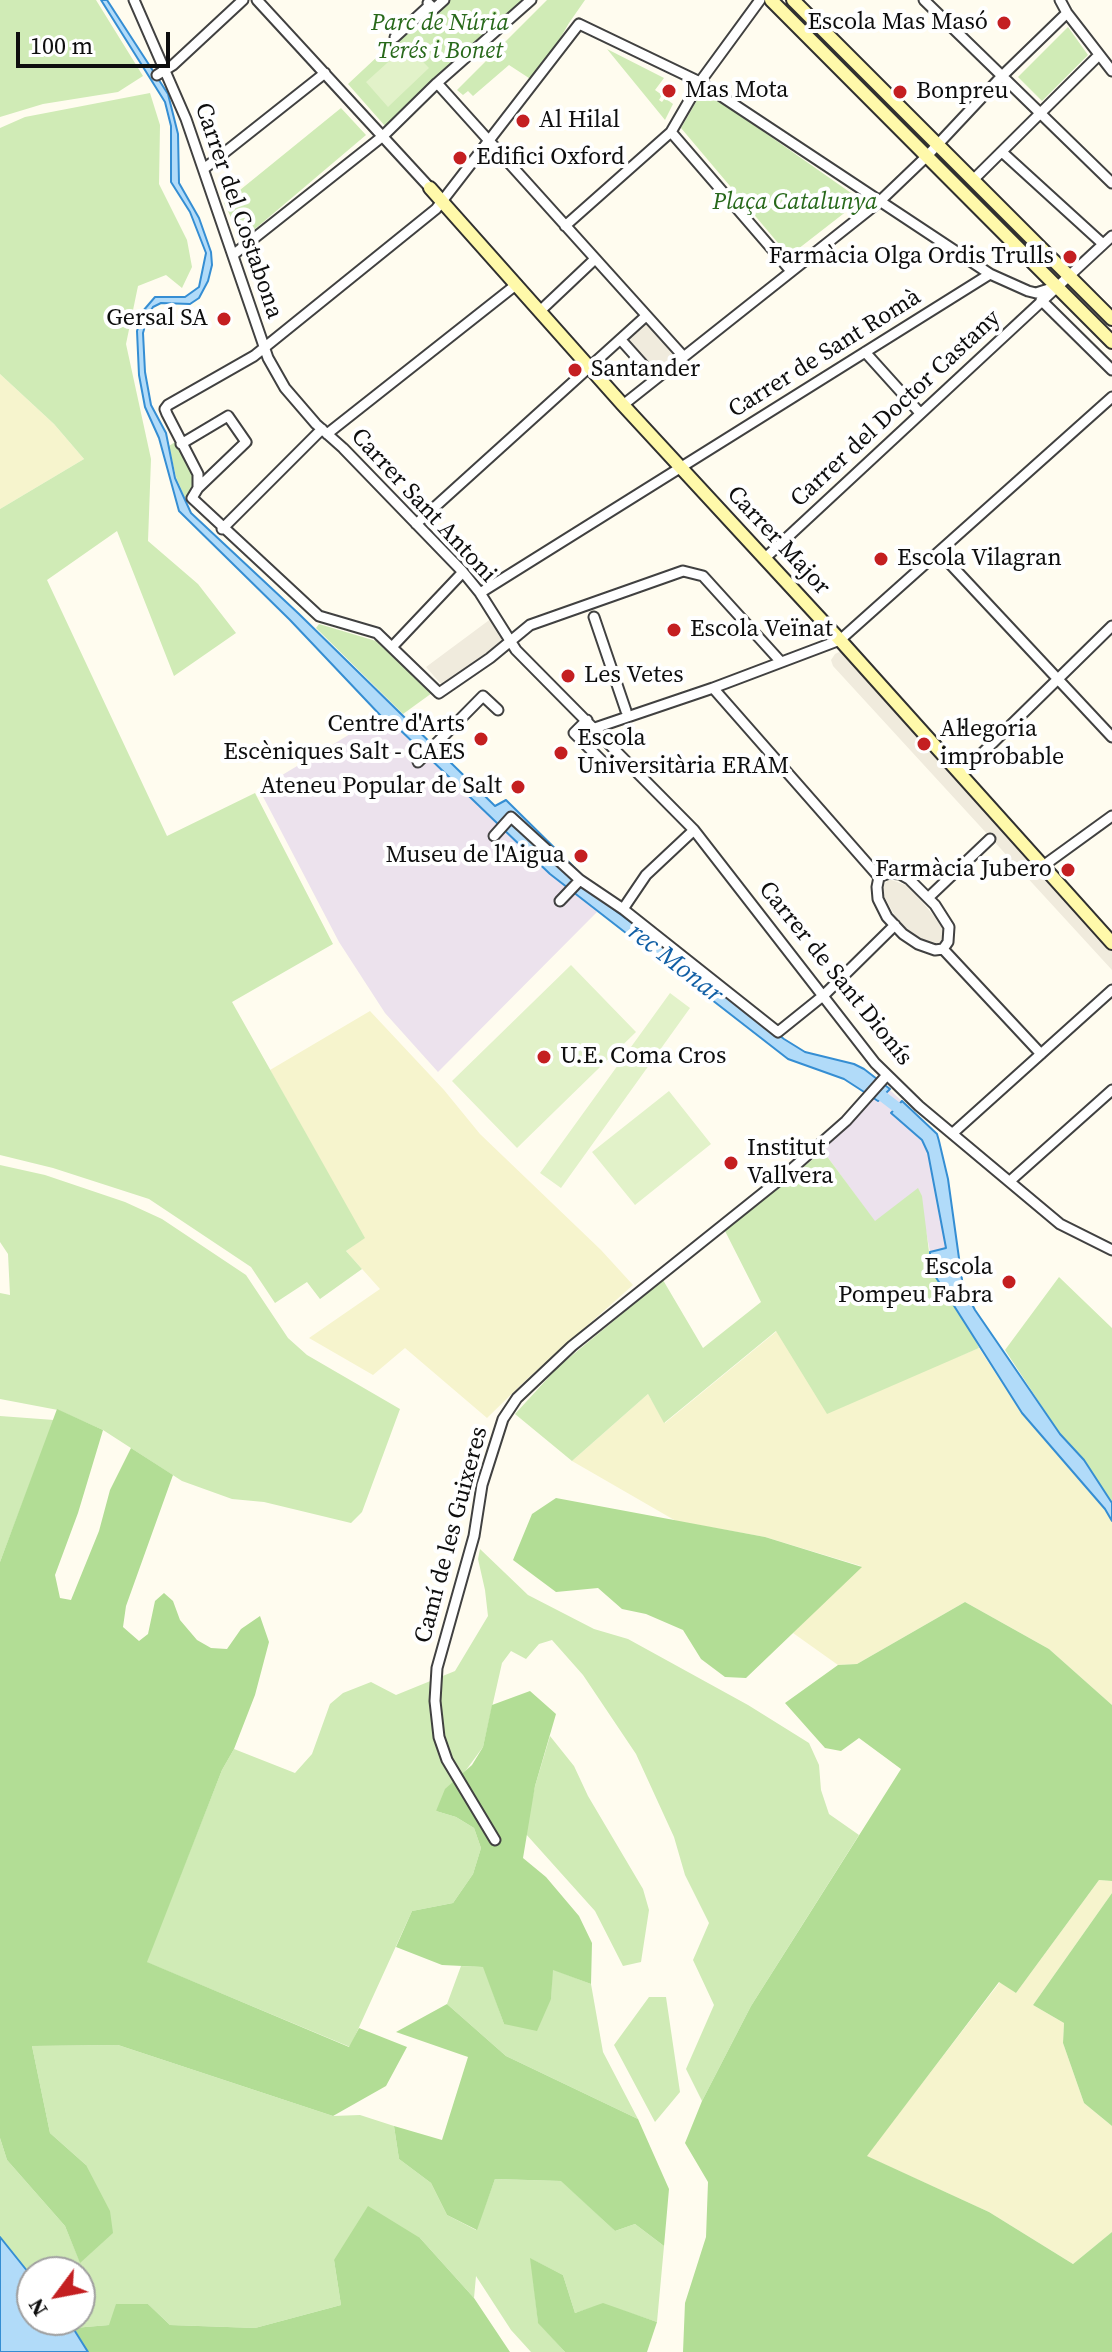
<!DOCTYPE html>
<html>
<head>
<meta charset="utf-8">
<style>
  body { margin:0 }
  #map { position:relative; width:1112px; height:2352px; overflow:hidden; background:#fffcef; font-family:"Source Serif 4",serif }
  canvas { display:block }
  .north { position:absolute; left:16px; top:2256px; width:80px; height:80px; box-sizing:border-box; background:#fff; border:2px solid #9f9f9f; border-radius:50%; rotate:238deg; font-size:22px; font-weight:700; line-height:32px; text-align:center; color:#0e0e0e }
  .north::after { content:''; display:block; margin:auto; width:28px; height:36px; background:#c41f21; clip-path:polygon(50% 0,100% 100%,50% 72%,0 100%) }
  .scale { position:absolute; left:16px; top:32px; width:154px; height:36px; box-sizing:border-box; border:4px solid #0e0e0e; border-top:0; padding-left:10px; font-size:24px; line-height:28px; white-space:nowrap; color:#0e0e0e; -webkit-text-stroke:6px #fff; paint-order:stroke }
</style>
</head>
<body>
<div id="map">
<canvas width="1112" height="2352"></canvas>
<div class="north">N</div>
<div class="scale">100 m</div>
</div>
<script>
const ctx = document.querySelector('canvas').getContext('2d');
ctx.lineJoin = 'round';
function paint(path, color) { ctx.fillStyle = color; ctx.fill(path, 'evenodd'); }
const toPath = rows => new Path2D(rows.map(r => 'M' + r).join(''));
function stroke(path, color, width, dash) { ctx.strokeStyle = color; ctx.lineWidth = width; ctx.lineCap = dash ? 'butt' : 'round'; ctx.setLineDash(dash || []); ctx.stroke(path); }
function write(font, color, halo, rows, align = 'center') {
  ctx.font = font + ' "Source Serif 4",serif'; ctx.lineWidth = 8; ctx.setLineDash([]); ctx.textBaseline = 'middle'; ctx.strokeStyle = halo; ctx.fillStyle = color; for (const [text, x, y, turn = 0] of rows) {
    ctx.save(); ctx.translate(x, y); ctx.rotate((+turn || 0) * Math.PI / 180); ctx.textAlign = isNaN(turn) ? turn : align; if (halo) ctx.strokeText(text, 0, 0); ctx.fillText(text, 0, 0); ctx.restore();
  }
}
paint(toPath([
  [385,717,550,874,597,912,438,1072,385,1013,339,942,259,789,370,722],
  [881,1082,902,1101,891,1113,922,1140,928,1153,946,1249,930,1252,918,1189,875,1222,818,1144]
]), '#ece2ed');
paint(toPath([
  [0,374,54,424,84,459,0,509],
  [370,1011,444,1090,480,1134,601,1250,633,1285,526,1380,487,1418,405,1348,373,1375,309,1338,380,1289,346,1251,364,1238,270,1070],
  [777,1331,918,1373,979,1348,1022,1414,1105,1509,1112,1521,1112,1705,1049,1649,965,1602,857,1664,838,1665,793,1633,861,1566,765,1537,676,1521,572,1461,648,1394,665,1423],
  [1099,1880,1112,1881,1112,1893,1033,2005,1064,2023,1063,2043,1084,2103,1112,2126,1112,2232,1073,2264,989,2212,866,2156,1000,1982,1016,1993]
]), '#f6f4cd');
paint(toPath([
  [0,0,96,0,143,76,118,92,43,104,0,117],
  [443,0,526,0,385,126,348,84,424,13],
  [547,0,585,0,569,23,535,82,509,65,473,96,468,91,463,95,457,90],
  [1068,27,1088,55,1042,101,1018,77],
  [607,49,664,78,655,90,662,95,659,100,662,102,665,98,673,104,665,120],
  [703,90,704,90,861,200,789,256,681,128],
  [150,93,160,125,159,184,187,240,192,267,182,288,166,275,138,286,126,344,151,459,148,541,198,584,236,633,174,676,117,531,47,580,167,836,255,793,333,944,232,1002,365,1238,346,1251,362,1269,320,1299,307,1282,275,1303,251,1267,149,1199,53,1168,0,1155,0,509,84,459,54,424,0,374,0,128,25,117],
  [341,108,366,135,242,240,224,203],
  [175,442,194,474,195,487,185,498,176,477,169,446],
  [319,624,376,641,432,693,403,714,316,628],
  [823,1151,875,1221,918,1188,922,1196,931,1268,971,1331,979,1348,827,1414,776,1331,664,1423,648,1394,572,1461,515,1414,558,1367,663,1280,703,1348,761,1302,725,1231],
  [0,1165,45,1175,125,1202,162,1219,246,1275,288,1338,307,1355,400,1409,362,1512,351,1523,264,1502,232,1499,182,1481,103,1430,58,1410,0,1399,0,1293,10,1295,8,1254,0,1242],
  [1059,1277,1112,1328,1112,1503,1084,1460,1060,1434,1005,1350],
  [0,1416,54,1420,0,1562],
  [480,1549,528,1595,594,1629,628,1639,748,1705,809,1743,819,1765,821,1790,829,1814,859,1835,751,2006,702,2101,686,2069,714,2005,693,1960,709,1923,685,1875,674,1837,636,1754,583,1675,552,1640,539,1644,526,1659,511,1651,502,1663,483,1747,436,1811,456,1817,474,1828,481,1848,473,1874,453,1903,412,1911,350,2047,146,1962,222,1770,234,1749,295,1773,312,1754,330,1704,343,1693,371,1682,396,1695,455,1671,488,1616,485,1590,478,1559],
  [550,1736,574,1766,588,1796,643,1889,649,1910,641,1962,623,1966,595,1911,525,1833,535,1786],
  [461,1966,484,1967,504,2024,551,1999,552,1969,591,1984,603,2052,638,2119,506,2056,447,2004],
  [649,1997,666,1997,680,2092,655,2122,614,2045],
  [118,2045,333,2116,360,2115,394,2126,399,2159,431,2183,447,2215,476,2230,495,2179,562,2181,615,2231,635,2224,664,2246,657,2322,603,2304,575,2313,563,2275,531,2259,538,2322,565,2352,531,2352,511,2330,476,2276,474,2298,420,2238,334,2260,341,2305,255,2328,170,2325,148,2304,109,2325,74,2328,68,2320,80,2320,80,2272,32,2272,32,2277,0,2237,0,2138,7,2160,65,2226,80,2262,86,2165,50,2133,32,2046]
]), '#d0ebb6');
paint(toPath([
  [57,1409,103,1430,78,1513,55,1575,60,1598,71,1600,99,1531,110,1490,131,1448,173,1475,126,1606,123,1627,139,1641,148,1634,155,1601,164,1593,173,1601,180,1620,197,1640,211,1648,227,1649,241,1629,260,1616,269,1642,255,1695,234,1749,222,1770,147,1962,349,2047,359,2028,407,2047,386,2086,333,2116,118,2045,32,2046,50,2133,86,2165,110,2211,113,2233,80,2263,65,2226,7,2160,0,2138,0,1562],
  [556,1498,765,1537,862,1567,746,1678,725,1677,701,1659,683,1630,646,1614,622,1609,598,1588,556,1592,513,1560,532,1514],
  [965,1602,1049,1649,1112,1705,1112,1881,1099,1880,1016,1993,999,1982,867,2156,989,2212,1073,2264,1112,2232,1112,2352,683,2352,685,2303,706,2237,708,2182,685,2143,702,2101,751,2006,901,1769,859,1738,841,1751,825,1748,785,1703,838,1665,857,1664],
  [530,1691,556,1714,535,1786,523,1858,546,1877,579,1916,592,1943,591,1984,553,1970,551,1999,537,2031,504,2024,483,1967,442,1965,396,1947,412,1911,453,1903,473,1874,481,1848,474,1828,456,1817,436,1811,445,1789,472,1765,483,1747,492,1705],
  [1112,1893,1112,2126,1084,2103,1063,2043,1064,2023,1033,2005],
  [447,2004,506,2056,638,2119,669,2189,664,2246,635,2224,615,2231,561,2181,495,2179,477,2230,447,2215,431,2183,399,2159,394,2126,442,2140,468,2057,396,2032],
  [368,2206,420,2238,474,2298,510,2352,88,2352,74,2328,109,2325,116,2304,148,2304,170,2325,255,2328,341,2305,334,2260],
  [530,2258,563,2275,575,2313,603,2303,657,2322,647,2352,565,2352,538,2323]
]), '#b2dd95');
paint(toPath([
  [407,45,429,68,388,107,366,82],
  [571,965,636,1032,517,1148,452,1081],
  [670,993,690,1008,561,1188,540,1173],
  [669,1091,711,1144,635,1205,592,1152]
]), '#e2f2c9');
paint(toPath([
  [646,318,682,356,656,377,622,340],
  [492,618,501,635,501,644,441,684,426,667],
  [843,650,1112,949,1112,970,833,666,831,660,835,654],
  [889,879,908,886,920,899,942,926,944,936,941,943,932,945,920,941,896,918,883,894,883,885]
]), '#f0ebdd');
const water = toPath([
  [101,0,107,0,168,94,178,134,179,183,199,218,211,252,212,265,208,281,199,298,190,304,161,303,153,307,148,315,143,333,145,372,151,405,166,433,175,478,191,513,299,614,495,806,506,800,582,875,582,885,784,1039,805,1052,854,1064,864,1069,890,1089,878,1101,844,1079,788,1059,550,874,396,726,381,716,290,620,179,511,159,438,145,407,139,375,137,331,143,311,155,297,185,297,199,287,206,253,190,212,171,182,171,126,165,102,101,0],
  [902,1101,937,1134,939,1141,948,1179,963,1287,975,1310,1060,1434,1084,1460,1112,1503,1112,1521,1105,1509,1022,1413,930,1268,930,1252,946,1248,928,1153,922,1140,891,1113,902,1101],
  [0,2237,32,2277,32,2320,68,2320,88,2352,0,2352,0,2237]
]);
paint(water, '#b1dbf9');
stroke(water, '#358ed3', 2);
stroke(toPath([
  [873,1089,907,1115]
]), '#b1dbf9', 11);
const street = toPath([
  [134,0,186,119,268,358,285,388,316,424,343,448,463,572,480,593,516,650,694,830,875,1063,919,1106,1060,1224,1112,1250],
  [257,0,430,188],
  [924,0,1112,183],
  [1060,0,1067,13,1112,71],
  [428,3,434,9,444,0],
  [395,37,430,5],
  [157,75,173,65,243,0],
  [437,83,683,356],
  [1002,152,1103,244],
  [205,168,325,73],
  [973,180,1098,56],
  [565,226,671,132],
  [233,255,383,136,437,83,531,0],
  [791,271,671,132,700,82,990,274,1028,291,1036,293,1055,287],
  [1041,300,1112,370],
  [540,311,595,259],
  [621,340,655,378],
  [865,352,920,413],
  [623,405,879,202,926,157,1001,77,1067,13],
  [327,434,517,284],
  [181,444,228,416,246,442,198,488,192,498,319,616,377,633,439,693,490,658,530,625,683,571,703,576,781,662],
  [198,488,198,474,167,414,165,409,168,405,254,356,436,209,579,24,700,82,760,0],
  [416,524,646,316],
  [222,529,322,429],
  [939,552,1112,737],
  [764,559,1112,236],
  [480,593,990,274],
  [594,617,626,711],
  [392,647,463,572],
  [713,688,879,877],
  [587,720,574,733,608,767],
  [595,728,713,688,840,640,1112,397],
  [418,762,483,696,498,710],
  [961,774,1112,626],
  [694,830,646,875,623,909,778,1032,824,995,895,925],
  [494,836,511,817,580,880,623,909],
  [1043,866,1112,816],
  [889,873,900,874,909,879,935,905,949,927,948,942,943,949,935,950,918,944,903,934,887,917,878,899,877,887,879,877,889,873],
  [929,897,990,839],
  [560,901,580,880],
  [943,949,1041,1054],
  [953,1133,1112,990],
  [1010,1181,1112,1090],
  [495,1840,447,1760,439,1737,435,1701,437,1668,474,1536,482,1485,503,1419,517,1398,572,1346,778,1181,846,1121,887,1075]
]);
const secondary = toPath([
  [771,0,1112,342],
  [793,0,1112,319],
  [430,188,623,405,840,640,1112,943]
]);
stroke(street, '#414141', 13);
stroke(secondary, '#303030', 16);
stroke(street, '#fff', 9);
stroke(secondary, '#fff9aa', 12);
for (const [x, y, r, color] of [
  [1004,23,8,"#c41f21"],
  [669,91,8,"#c41f21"],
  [900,92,8,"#c41f21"],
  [523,121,8,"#c41f21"],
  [460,158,8,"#c41f21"],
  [1070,257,8,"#c41f21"],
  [224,319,8,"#c41f21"],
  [575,370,8,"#c41f21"],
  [881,559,8,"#c41f21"],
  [674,630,8,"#c41f21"],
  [568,676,8,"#c41f21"],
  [481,739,8,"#c41f21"],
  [924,744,8,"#c41f21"],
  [561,753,8,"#c41f21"],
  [518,787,8,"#c41f21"],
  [581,856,8,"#c41f21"],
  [1068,870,8,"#c41f21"],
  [544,1057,8,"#c41f21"],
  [731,1163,8,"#c41f21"],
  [1009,1282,8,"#c41f21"]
]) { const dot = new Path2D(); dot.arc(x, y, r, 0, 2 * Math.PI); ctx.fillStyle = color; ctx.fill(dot); stroke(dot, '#fff', 3); }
write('24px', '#0e0e0e', '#fff', [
  ["Escola Mas Masó",988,23,"right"],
  ["Mas Mota",685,91],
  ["Bonpreu",916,92],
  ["Al Hilal",539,121],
  ["Edifici Oxford",476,158],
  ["Farmàcia Olga Ordis Trulls",1054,257,"right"],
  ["Gersal SA",208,319,"right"],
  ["Santander",591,370],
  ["Escola Vilagran",897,559],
  ["Escola Veïnat",690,630],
  ["Les Vetes",584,676],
  ["Centre d'Arts",465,725,"right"],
  ["Escèniques Salt - CAES",465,753,"right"],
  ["Al·legoria",940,730],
  ["improbable",940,758],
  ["Escola",577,739],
  ["Universitària ERAM",577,767],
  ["Ateneu Popular de Salt",502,787,"right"],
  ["Museu de l'Aigua",565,856,"right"],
  ["Farmàcia Jubero",1052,870,"right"],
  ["U.E. Coma Cros",560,1057],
  ["Institut",747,1149],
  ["Vallvera",747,1177],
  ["Escola",993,1268,"right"],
  ["Pompeu Fabra",993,1296,"right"]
], 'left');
write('italic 24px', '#28691b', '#fff', [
  ["Parc de Núria",440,24],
  ["Terés i Bonet",440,52],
  ["Plaça Catalunya",795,203]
]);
write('24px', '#0e0e0e', '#fff', [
  ["Carrer del Costabona",238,211,71],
  ["Carrer de Sant Romà",825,354,-32],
  ["Carrer del Doctor Castany",896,409,-43],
  ["Carrer Sant Antoni",423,506,47],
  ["Carrer Major",778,541,47],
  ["Carrer de Sant Dionís",835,974,51],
  ["Camí de les Guixeres",452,1535,-75]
]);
write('italic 26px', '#115fa5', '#fff', [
  ["rec Monar",675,964,38]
]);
</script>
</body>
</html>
